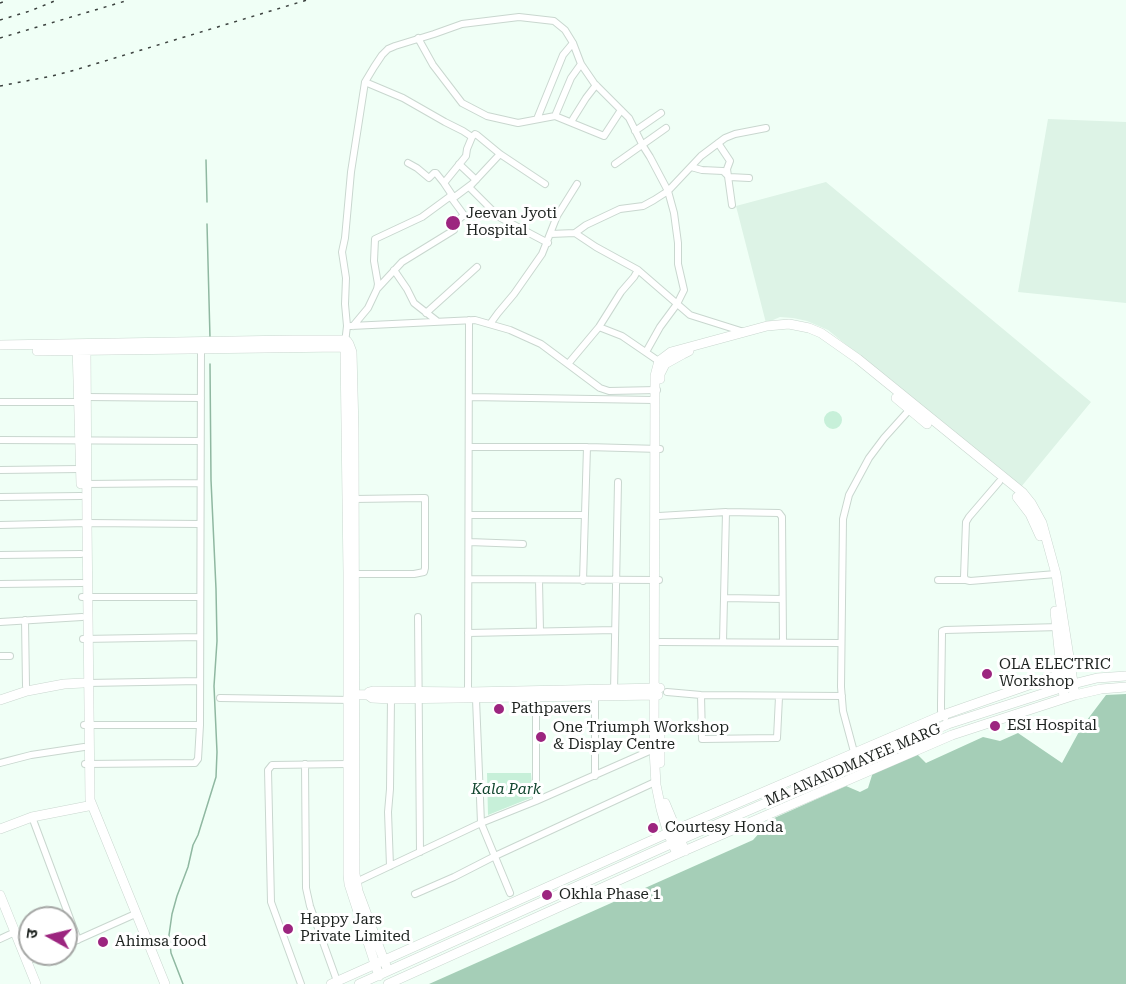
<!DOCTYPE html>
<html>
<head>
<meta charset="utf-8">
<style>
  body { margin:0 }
  #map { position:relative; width:1126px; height:984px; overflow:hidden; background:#f0fff6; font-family:"Roboto Serif","Noto Sans Devanagari",serif }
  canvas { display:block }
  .north { position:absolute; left:18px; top:906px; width:60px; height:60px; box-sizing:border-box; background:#fff; border:2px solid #a5a7a5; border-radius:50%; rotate:278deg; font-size:16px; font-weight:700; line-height:24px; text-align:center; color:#1d221f }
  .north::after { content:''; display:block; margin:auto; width:21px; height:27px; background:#9c257f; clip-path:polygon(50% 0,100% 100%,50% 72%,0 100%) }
</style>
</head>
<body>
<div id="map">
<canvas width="1126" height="984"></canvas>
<div class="north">उ</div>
</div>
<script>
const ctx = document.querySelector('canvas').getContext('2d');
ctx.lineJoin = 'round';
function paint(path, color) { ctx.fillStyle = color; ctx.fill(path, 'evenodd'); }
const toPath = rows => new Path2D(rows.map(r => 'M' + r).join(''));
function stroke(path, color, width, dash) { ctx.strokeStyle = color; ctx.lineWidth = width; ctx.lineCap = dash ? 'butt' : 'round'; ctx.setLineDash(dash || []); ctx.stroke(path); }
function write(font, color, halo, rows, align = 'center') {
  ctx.font = font + ' "Roboto Serif",serif'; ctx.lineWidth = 6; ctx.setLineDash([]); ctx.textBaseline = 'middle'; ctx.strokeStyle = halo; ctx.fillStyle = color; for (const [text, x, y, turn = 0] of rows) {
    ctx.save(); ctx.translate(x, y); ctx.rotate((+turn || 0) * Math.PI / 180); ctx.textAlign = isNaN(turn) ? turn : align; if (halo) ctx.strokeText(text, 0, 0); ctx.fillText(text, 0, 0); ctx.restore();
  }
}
paint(toPath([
  [1048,119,1126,122,1126,303,1018,292],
  [826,182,1091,402,1021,487,828,330,807,321,793,318,780,317,766,323,736,206]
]), '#ddf3e6');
paint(toPath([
  '824 420a9 9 0 1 1 18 0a9 9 0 1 1-18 0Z',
  [487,773,531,773,533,797,488,815]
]), '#c7f0d9');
paint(toPath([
  [1126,694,1126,984,429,984,753,840,772,819,846,786,860,792,868,788,873,772,917,754,926,763,983,737,1000,741,1018,733,1062,763,1081,728,1106,695]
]), '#a5ceb7');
stroke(toPath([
  [206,160,207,202],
  [207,224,210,338],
  [183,984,171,953,169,935,172,914,177,896,188,867,193,845,198,835,216,777,217,752,214,686,217,641,216,589,211,480,210,364]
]), '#8fb8a1', 1.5);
const street = toPath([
  [418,38,433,65,462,103,487,116,518,123,555,116,604,136,621,110],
  [555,116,571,78,581,64],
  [537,119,563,55,573,43],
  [571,122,586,98,596,85],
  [635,131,661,113],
  [472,137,475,134,477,135,500,154,545,184],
  [718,143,730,161,727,169,732,205],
  [408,163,417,168,429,178,434,173,436,173,444,183],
  [459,164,476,180],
  [615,164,666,128],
  [691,167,702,170,723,171,729,177,749,178],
  [469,187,499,217,548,243],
  [452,199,472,184,500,154],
  [575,233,596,247,638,270,690,315,744,332],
  [550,234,575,233,586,225,620,209,643,206,654,200,668,191,701,156,725,138,735,134,766,128],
  [394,270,407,289,414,303,437,321],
  [377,289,402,262,454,230,452,225,464,215,450,196],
  [426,313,477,267],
  [490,324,498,313,514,294,542,254,557,216,577,184],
  [351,326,475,320,510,330,541,344,600,388,609,391,657,390],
  [353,326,368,308,377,289,378,284,374,261,375,239,422,217,452,195,444,183,466,156,467,149,472,137,463,131,445,122,403,98,365,82],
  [599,327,622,336,660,362],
  [345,343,347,326,345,304,346,278,342,252,345,238,351,172,365,82,374,67,382,55,388,49,395,46,434,34,462,24,519,17,554,21,565,30,573,43,581,64,594,83,629,118,643,146,650,157,668,191,674,213,678,243,678,264,684,290,677,304,660,327,646,352],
  [568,364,599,327,621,292,634,277,638,270],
  [86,397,201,398],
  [469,397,654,400],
  [0,402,79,402],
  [0,440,200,441],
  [469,447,587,447,660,449],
  [0,470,80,469],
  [999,482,969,517,966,522,964,577,966,580,970,581,1056,574],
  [84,484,200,483],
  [0,497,81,496],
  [354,499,423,498,425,498,425,568,424,572,414,574,355,574],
  [469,515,585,515],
  [659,516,726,512,779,513,782,517,783,642],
  [0,525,87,523,200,524],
  [469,542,523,544],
  [0,555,81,554],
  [469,579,659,580],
  [539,580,540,631],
  [938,580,966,580],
  [583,581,587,447],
  [0,584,82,583],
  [82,597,200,597],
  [724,598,782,599],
  [418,617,420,852],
  [25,620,26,686],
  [0,622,82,617],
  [468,633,615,630],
  [83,639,200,637],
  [660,642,840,643],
  [723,642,726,512],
  [0,656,10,656],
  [87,683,200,681],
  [614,692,618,482],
  [667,692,701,695,842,696],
  [468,695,469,320],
  [701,695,702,739,777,738,779,697],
  [220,698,352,700],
  [476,699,481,823,510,893],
  [945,718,941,711,941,704,942,634,942,631,945,630,1060,627],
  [84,725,200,725],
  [0,763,31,755,84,747],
  [857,763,843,711,841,687,843,519,849,495,869,458,884,438,911,408],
  [85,764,195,763,198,759,200,725,201,348],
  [305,764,306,888,310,906,337,981],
  [595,776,595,696],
  [536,801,536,697],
  [32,817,78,940],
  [390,866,388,812,390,789,391,699],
  [356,882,481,823,536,801,654,749],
  [415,894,454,877,495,856,655,782],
  [0,939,15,932],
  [66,945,133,915],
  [27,961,44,954],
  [301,984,271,902,268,770,272,765,348,764]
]);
const secondary = toPath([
  [86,344,87,523,90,800,165,984],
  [0,345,293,340,344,340,347,341,349,344,352,352,354,430,355,874,358,891,388,971],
  [77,345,81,484],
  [37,351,342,347,345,350,348,573,348,875,349,884,379,976],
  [660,379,660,374,665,364,683,354,689,351],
  [896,398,927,424],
  [1017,497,1030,514,1040,536],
  [1055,611,1064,698],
  [349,694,368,695,372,698,391,699,658,695],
  [368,695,369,692,373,691,469,692,660,688],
  [0,700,27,691,64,684,83,683],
  [660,726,660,763],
  [665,803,685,851],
  [0,829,32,817,88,806],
  [677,854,668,833,661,809,656,785,654,749,655,376,659,361,671,352,767,326,789,324,809,328,821,333,858,359,1023,493,1031,503,1042,523,1056,574,1075,695],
  [0,895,36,984],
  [331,984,668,833,943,715,1066,672],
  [359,984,673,843,948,724,1073,684,1097,678,1126,676],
  [388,984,677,854,952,735,1075,695,1101,689,1126,687]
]);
stroke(street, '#c9d7cf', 8);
stroke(secondary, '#c9d7cf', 10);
stroke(street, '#fff', 6);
stroke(secondary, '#fff', 9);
stroke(toPath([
  [0,3,8,0],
  [0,20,30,11,57,0],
  [0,38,129,0],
  [0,86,52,76,75,70,307,0]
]), '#3c423f', 1.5, [3, 6]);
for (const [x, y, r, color] of [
  [453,223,8,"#9c257f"],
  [987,674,6,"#9c257f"],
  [499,709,6,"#9c257f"],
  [995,726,6,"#9c257f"],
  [541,737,6,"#9c257f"],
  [653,828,6,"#9c257f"],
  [547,895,6,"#9c257f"],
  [288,929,6,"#9c257f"],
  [103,942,6,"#9c257f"]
]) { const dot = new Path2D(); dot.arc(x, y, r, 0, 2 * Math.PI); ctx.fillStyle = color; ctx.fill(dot); stroke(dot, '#fff', 2); }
write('15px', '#1d221f', '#fff', [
  ["Jeevan Jyoti",466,214],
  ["Hospital",466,231],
  ["OLA ELECTRIC",999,665],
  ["Workshop",999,682],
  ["Pathpavers",511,709],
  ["ESI Hospital",1007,726],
  ["One Triumph Workshop",553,728],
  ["& Display Centre",553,745],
  ["Courtesy Honda",665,828],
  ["Okhla Phase 1",559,895],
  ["Happy Jars",300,920],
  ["Private Limited",300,937],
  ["Ahimsa food",115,942]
], 'left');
write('15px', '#1d221f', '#fff', [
  ["MA ANANDMAYEE MARG",853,765,-23]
]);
write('italic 15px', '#11452e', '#fff', [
  ["Kala Park",506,790]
]);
</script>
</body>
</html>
